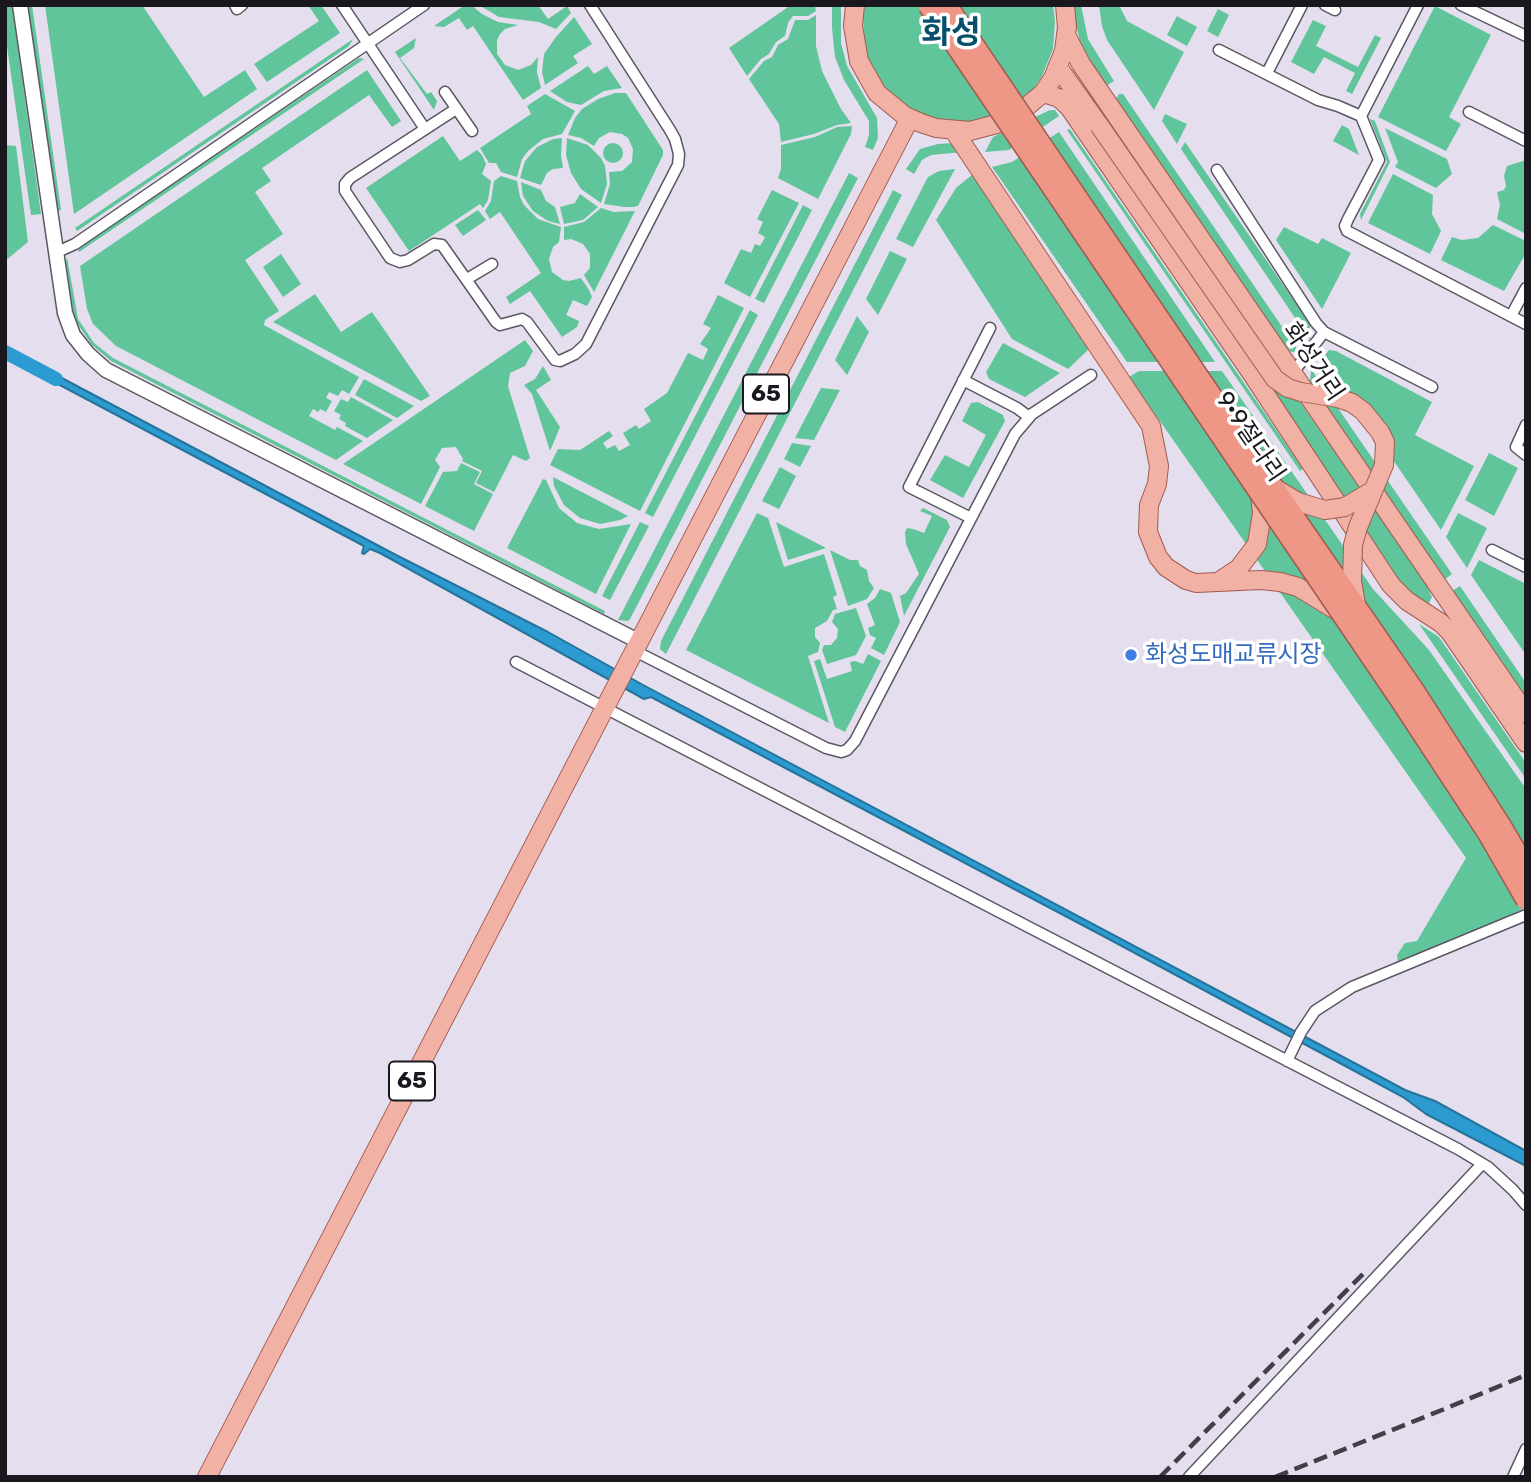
<!DOCTYPE html>
<html>
<head>
<meta charset="utf-8">
<style>
  body { margin:0 }
  #map { position:relative; width:1531px; height:1482px; overflow:hidden; background:#e5deee; font-family:Rubik,sans-serif }
  canvas { display:block }
  .frame { position:absolute; inset:0; border:7px solid #1a181e; pointer-events:none }
</style>
</head>
<body>
<div id="map">
<canvas width="1531" height="1482"></canvas>
<div class="frame"></div>
</div>
<script>
const ctx = document.querySelector('canvas').getContext('2d');
ctx.lineJoin = 'round';
function paint(path, color) { ctx.fillStyle = color; ctx.fill(path, 'evenodd'); }
const toPath = rows => new Path2D(rows.map(r => 'M' + r).join(''));
function stroke(path, color, width, dash) { ctx.strokeStyle = color; ctx.lineWidth = width; ctx.lineCap = dash ? 'butt' : 'round'; ctx.setLineDash(dash || []); ctx.stroke(path); }
function write(font, color, halo, rows, align = 'center') {
  ctx.font = font + ' Rubik,"Noto Sans KR",sans-serif'; ctx.lineWidth = 7; ctx.setLineDash([]); ctx.textBaseline = 'middle'; ctx.strokeStyle = halo; ctx.fillStyle = color; for (const [text, x, y, turn = 0] of rows) {
    ctx.save(); ctx.translate(x, y); ctx.rotate((+turn || 0) * Math.PI / 180); ctx.textAlign = isNaN(turn) ? turn : align; if (halo) ctx.strokeText(text, 0, 0); ctx.fillText(text, 0, 0); ctx.restore();
  }
}
paint(toPath([
  [5,5,12,5,41,214,31,215,5,32],
  [28,5,32,5,61,210,57,211],
  [45,5,142,5,204,97,245,70,257,89,74,214],
  [308,5,321,5,340,33,267,82,254,64,319,21],
  [465,5,471,5,482,14,498,22,518,25,505,29,500,34,497,40,497,54,505,65,518,70,531,65,538,57,537,72,541,88,523,100,473,26,467,30,459,18,444,27,434,26],
  [479,5,538,5,548,19,567,6,571,13,556,29,539,22,499,17],
  [791,5,815,5,816,11,808,16,793,16,788,23,785,36,776,42,769,54,761,59,747,76,729,48],
  [832,5,841,5,841,43,847,66,877,118,878,138,873,150,865,147,869,135,869,121,844,80,835,57,832,28],
  [865,5,1053,5,1055,21,1053,49,1042,76,1034,88,1024,98,1000,114,972,122,944,122,916,113,904,106,883,86,869,61,865,47,863,18],
  [1072,5,1081,5,1088,39,1114,81,1106,86,1080,43],
  [1099,5,1119,5,1127,21,1184,52,1154,110,1107,40,1102,26],
  [1435,6,1491,35,1449,117,1461,124,1446,151,1378,117],
  [1218,9,1229,15,1218,37,1207,31],
  [816,15,816,46,822,71,841,109,851,123,837,125,814,134,781,142,779,124,749,79,764,61,772,57,778,45,788,39,795,20,808,20],
  [1177,16,1197,27,1187,46,1167,35],
  [574,17,592,44,573,56,578,63,545,85,542,72,544,54,556,37],
  [1313,20,1326,26,1316,46,1358,67,1375,35,1381,38,1352,94,1346,91,1355,73,1324,57,1314,74,1291,62],
  [416,38,414,48,400,58,427,94,431,92,437,101,434,110,395,52],
  [353,39,349,46,77,231,75,228],
  [359,58,364,59,79,252,78,248],
  [588,66,594,74,607,66,622,88,604,91,581,105,567,102,550,91],
  [367,70,401,121,392,127,369,95,262,168,271,181,255,192,283,234,245,260,279,311,265,320,264,325,359,377,349,394,342,390,338,396,329,392,326,398,332,401,326,412,320,409,318,412,313,409,309,416,335,430,337,427,363,441,336,460,116,346,93,324,87,309,80,266],
  [615,93,626,93,663,150,663,155,638,206,633,207,624,207,604,204,610,184,609,172,622,171,632,162,633,149,628,138,622,134,610,132,599,138,594,146,581,138,568,135,575,118,582,109,598,99],
  [545,94,575,111,562,134,543,139,528,151,522,159,517,177,501,172,496,163,489,163,480,148,531,114,527,106],
  [1119,94,1123,94,1300,353,1287,351,1115,100],
  [1050,110,1055,110,1059,116,1009,150,985,152,993,137],
  [1165,114,1187,124,1177,144,1162,121],
  [1370,119,1375,121,1390,162,1361,220,1360,214,1387,162],
  [1342,125,1349,129,1359,155,1333,141],
  [852,126,851,134,818,199,778,178,781,169,781,145,815,137,837,127],
  [1385,128,1447,159,1452,174,1436,188,1395,167,1398,162],
  [1070,129,1303,469,1300,471,1067,130],
  [1059,132,1215,362,1127,362,992,167,1012,162],
  [443,136,460,161,477,150,482,155,486,164,482,174,491,181,488,200,483,208,480,204,409,251,366,188],
  [562,138,561,155,563,168,553,169,547,173,541,185,520,178,525,161,537,147,553,139],
  [567,138,588,145,601,158,605,166,607,184,601,203,581,189,571,173,566,155],
  [1185,142,1310,324,1310,340,1181,149],
  '603 153a10 10 0 1 1 20 0a10 10 0 1 1-20 0Z',
  [952,143,963,152,931,155,922,160,914,174,906,169,920,149,938,144],
  [5,145,16,146,28,242,5,261],
  [1526,160,1526,234,1497,219,1500,205,1497,192,1504,190,1506,186,1504,176,1507,166],
  [955,169,913,247,896,239,928,177,939,171],
  [849,173,858,178,630,619,628,621,618,620],
  [973,174,1090,348,1068,369,1012,339,936,220,956,188],
  [1393,174,1433,195,1432,214,1441,231,1430,254,1368,223],
  [501,176,517,181,520,197,524,205,538,219,561,227,559,242,553,247,549,259,552,272,563,280,569,281,581,278,589,290,592,297,587,306,573,300,566,315,579,321,577,327,562,337,530,291,510,304,506,297,541,273,500,212,490,219,485,211,491,201,494,181],
  [521,182,541,190,546,201,555,207,560,224,548,221,533,211,523,196],
  [772,190,799,203,750,297,724,283,741,249,751,253,755,244,760,246,765,237,758,233,763,222,757,219],
  [893,190,902,195,666,654,660,649,661,641],
  [580,194,598,207,583,220,564,224,560,207,575,203],
  [803,205,812,210,764,303,755,299],
  [601,208,614,212,635,211,594,292,584,275,590,268,590,254,583,244,571,239,564,240,564,227,584,222],
  [478,210,486,220,463,236,455,225],
  [1493,225,1526,241,1526,253,1504,291,1441,260,1452,237,1462,240,1478,238],
  [1284,227,1318,244,1322,238,1351,253,1322,309,1276,240],
  [890,251,907,259,878,315,866,299],
  [281,254,301,284,283,297,263,267],
  [67,257,78,319,94,343,113,358,605,611,604,614,111,361,92,345,75,320,65,266],
  [315,294,341,332,372,312,430,396,421,401,273,322],
  [718,295,744,308,640,511,550,465,558,449,580,450,609,431,613,436,603,443,607,449,615,445,619,451,630,445,623,433,636,425,639,429,651,421,644,409,667,393,688,353,703,360,708,349,700,344,711,328,703,324],
  [750,310,758,315,653,517,645,513],
  [857,316,869,332,847,375,835,360],
  [525,340,533,351,525,366,510,373,508,386,530,458,526,461,513,455,494,492,476,483,482,471,462,461,463,459,456,447,442,448,435,460,440,467,421,504,343,464],
  [1003,343,1060,373,1025,397,989,379,986,372],
  [1264,350,1426,584,1432,597,1429,603,1423,604,1401,584,1386,565,1251,359],
  [1329,350,1336,351,1432,402,1415,435,1474,466,1441,530,1323,358],
  [543,366,551,380,536,390,560,427,550,451,532,394,524,385,535,379],
  [1311,369,1452,574,1444,580,1310,383],
  [1139,371,1222,371,1373,589,1429,650,1526,789,1526,907,1497,922,1398,963,1397,955,1405,943,1417,941,1466,858,1129,377],
  [364,379,414,406,397,418,355,395],
  [821,388,840,390,814,440,795,438],
  [351,397,393,420,367,438,345,426,346,423,339,419,341,415,334,411,341,399,348,402],
  [978,402,1003,415,1005,421,963,498,930,480,945,455,969,467,986,435,962,421,971,403],
  [792,443,811,446,800,467,784,459],
  [1489,453,1518,468,1494,516,1465,500],
  [461,463,480,472,474,484,493,494,474,531,425,506,443,472,457,471],
  [780,467,796,476,779,509,762,501],
  [553,477,628,516,620,520,600,524,580,518,564,505,554,486],
  [543,479,546,480,559,508,577,523,599,529,631,524,596,594,507,548],
  [923,508,947,520,950,527,904,616,900,596,906,593,919,574,906,544,905,532,907,528,913,529,924,533,932,516,920,511],
  [757,513,768,518,784,567,824,554,837,595,833,597,837,609,833,610,827,621,815,628,815,637,820,643,818,652,808,656,829,723,686,650],
  [1458,513,1487,528,1467,568,1446,537],
  [640,522,649,526,610,600,602,596],
  [776,522,826,548,788,560],
  [830,550,850,560,858,560,860,566,867,570,869,581,874,588,867,599,848,606],
  [1479,560,1526,584,1526,655,1471,575],
  [1460,586,1526,683,1526,699,1452,591],
  [880,589,891,593,900,622,884,655,871,648,876,638,870,635,868,628,875,625,867,604,875,598],
  [856,608,866,636,856,655,827,664,822,650,824,645,831,645,837,638,838,629,832,622,835,614],
  [1419,624,1439,637,1526,763,1526,779],
  [868,654,881,661,845,732,835,727,814,661,820,659,827,679,852,671,850,662,855,661,863,664]
]), '#60c59a');
const water = toPath([
  [41,367,396,555,548,632,645,686,1377,1075,1405,1090,1435,1101,1526,1151,1526,1166,1426,1114,1403,1097,1105,937,651,697,644,699,380,553,370,549,364,554,362,553,364,546,39,374,41,367]
]);
paint(water, '#2c9bd1');
stroke(water, '#27749b', 2);
stroke(toPath([
  [5,352,56,379]
]), '#2c9bd1', 14);
const minor = toPath([
  [235,5,237,9,242,5],
  [342,5,425,129],
  [1325,5,1335,10],
  [1461,5,1526,36],
  [1219,50,1318,100,1338,106,1361,116,1379,160,1348,219,1345,226,1347,231,1526,324],
  [1267,73,1302,5],
  [445,92,472,131],
  [456,109,350,178,345,184,345,191,390,258,400,262,408,260,434,244,442,245,496,322,500,325,522,319,527,322,555,360,560,361,575,354,586,344,678,165,679,154,675,139,670,130,590,5],
  [1469,112,1526,141],
  [1361,116,1418,5],
  [1217,170,1316,323,1324,332,1432,387],
  [55,253,75,244,424,5],
  [467,279,492,264],
  [1511,316,1526,288],
  [1292,374,1324,332],
  [963,380,1017,408,1029,417],
  [1526,425,1516,447,1526,455],
  [971,518,909,487,990,328],
  [1492,550,1526,567],
  [633,650,826,748,841,752,847,750,855,741,1015,434,1032,414,1091,375],
  [516,662,1458,1149,1488,1167,1513,1190,1526,1205],
  [1287,1061,1301,1032,1315,1011,1352,987,1526,915],
  [1189,1477,1482,1164],
  [1513,1477,1526,1449]
]);
const tertiary = toPath([
  [20,5,65,313,73,335,88,354,106,370,638,641]
]);
const primary = toPath([
  [855,5,853,26,859,61,877,93,905,116,921,123,936,128,970,131,1004,122,1019,113,1043,93,1053,78,1064,51,1067,27,1065,5],
  [1066,35,1081,64,1526,714],
  [1058,67,1099,125],
  [1043,93,1059,98,1069,107,1252,374,1391,585,1407,601,1441,623,1450,632,1526,743],
  [954,131,1151,426,1159,466,1157,484,1149,505,1148,532,1158,557,1166,567,1186,580,1196,583,1261,580,1280,582,1298,587,1339,612],
  [1221,580,1239,568,1257,544,1262,513,1260,495],
  [207,1477,910,118]
]);
stroke(minor, '#5c5664', 13);
stroke(tertiary, '#5c5664', 17);
stroke(primary, '#a15a4f', 20);
stroke(minor, '#fff', 10);
stroke(tertiary, '#fff', 14);
stroke(primary, '#f2b1a5', 18);
stroke(toPath([
  [1160,1477,1367,1270],
  [1275,1477,1442,1410,1526,1375]
]), '#423f47', 4.5, [14, 7]);
const primaryBridge = toPath([
  [1099,125,1275,379,1288,388,1301,392,1338,398,1352,403,1363,411,1380,432,1385,442,1384,465,1358,527,1353,545,1352,581,1356,605],
  [1274,488,1298,502,1325,510,1345,507,1372,491]
]);
const trunkBridge = toPath([
  [928,5,1400,700,1488,834,1526,900],
  [947,5,1273,486,1414,690,1502,827,1526,868]
]);
stroke(primaryBridge, '#a15a4f', 20, []);
stroke(trunkBridge, '#a15a4f', 22, []);
stroke(primaryBridge, '#f2b1a5', 18);
stroke(trunkBridge, '#ee9787', 19);
for (const [x, y, r, color] of [
  [1131,655,7,"#3f7fe0"]
]) { const dot = new Path2D(); dot.arc(x, y, r, 0, 2 * Math.PI); ctx.fillStyle = color; ctx.fill(dot); stroke(dot, '#fff', 2.5); }
for (const [x, y, w] of [
  [766,394,46],
  [412,1081,46]
]) { const box = new Path2D(); box.roundRect(x - w / 2, y - 19.5, w, 39, 5); ctx.fillStyle = '#fff'; ctx.fill(box); stroke(box, '#1a181e', 2); }
write('bold 23px', '#1a181e', null, [
  ["65",766,394],
  ["65",412,1081]
]);
write('24px', '#1a181e', '#fff', [
  ["화성거리",1313,362,56],
  ["9·9절다리",1250,437,56]
]);
write('24px', '#366cbe', '#fff', [
  ["화성도매교류시장",1145,655]
], 'left');
write('bold 32px', '#074f6c', '#fff', [
  ["화성",951,34]
]);
</script>
</body>
</html>
